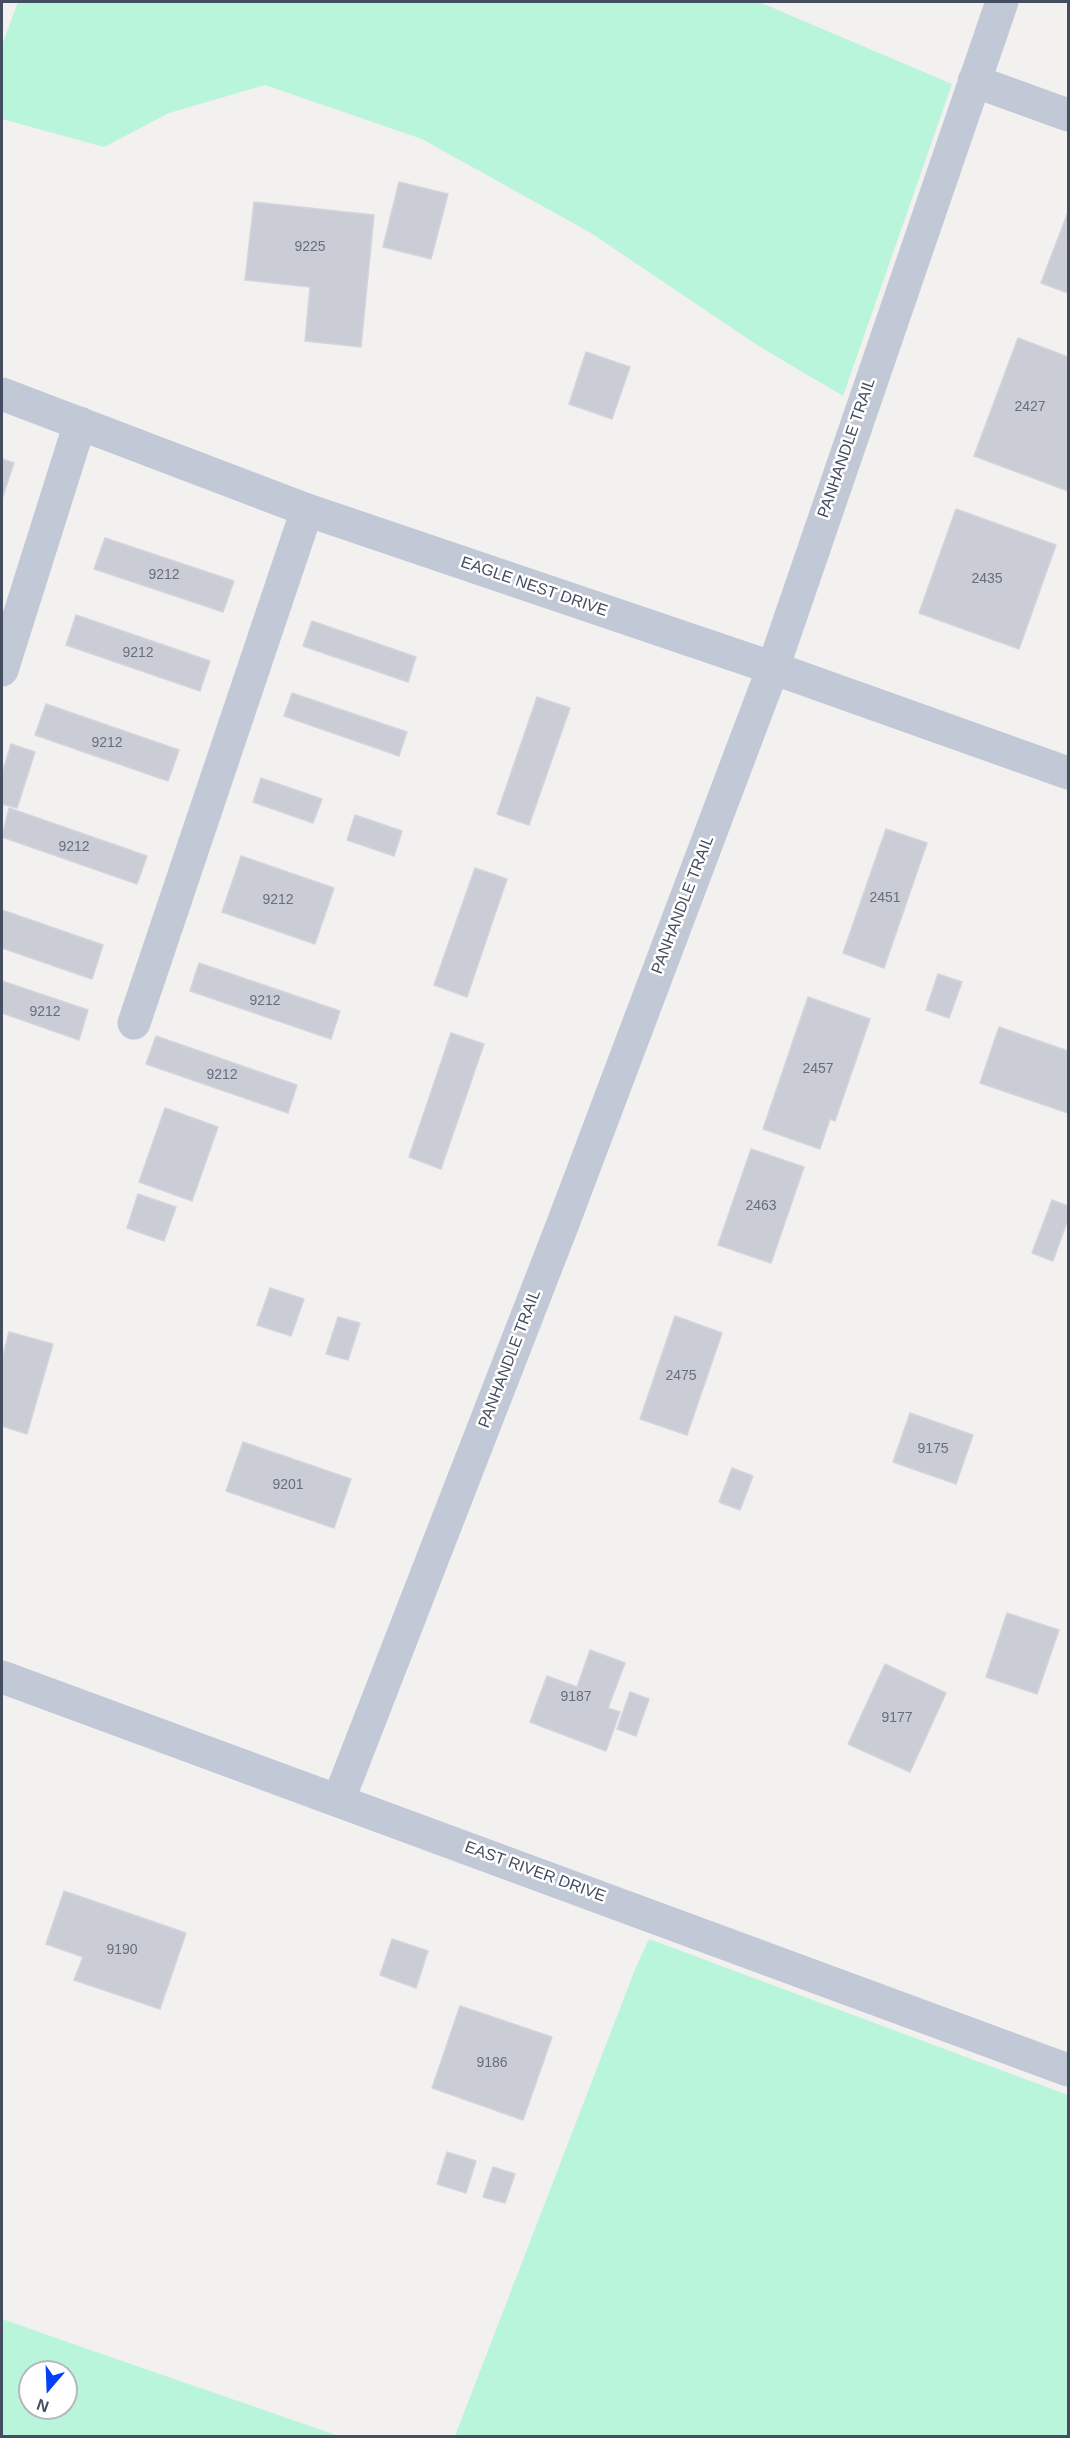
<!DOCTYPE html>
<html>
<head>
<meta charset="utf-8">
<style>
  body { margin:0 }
  #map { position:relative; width:1070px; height:2438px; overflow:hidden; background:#f3f0f0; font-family:Helvetica,sans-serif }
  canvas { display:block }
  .frame { position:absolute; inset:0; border:3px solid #454e60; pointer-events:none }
  .north { position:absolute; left:18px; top:2360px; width:60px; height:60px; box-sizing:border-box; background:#fff; border:2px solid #b5b8bf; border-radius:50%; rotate:199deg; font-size:16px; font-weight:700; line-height:24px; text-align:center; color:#454e60 }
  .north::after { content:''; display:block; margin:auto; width:21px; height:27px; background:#0341f9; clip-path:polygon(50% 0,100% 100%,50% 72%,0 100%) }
</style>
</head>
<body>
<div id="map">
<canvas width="1070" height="2438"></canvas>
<div class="frame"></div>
<div class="north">N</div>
</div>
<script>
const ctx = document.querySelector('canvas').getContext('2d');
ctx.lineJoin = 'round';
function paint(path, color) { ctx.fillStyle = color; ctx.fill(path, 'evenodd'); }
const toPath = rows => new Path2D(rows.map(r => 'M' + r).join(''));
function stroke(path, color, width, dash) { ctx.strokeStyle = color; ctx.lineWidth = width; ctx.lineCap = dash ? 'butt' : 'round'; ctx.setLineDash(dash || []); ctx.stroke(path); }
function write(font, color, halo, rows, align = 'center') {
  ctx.font = font + ' Helvetica,sans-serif'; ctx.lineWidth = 5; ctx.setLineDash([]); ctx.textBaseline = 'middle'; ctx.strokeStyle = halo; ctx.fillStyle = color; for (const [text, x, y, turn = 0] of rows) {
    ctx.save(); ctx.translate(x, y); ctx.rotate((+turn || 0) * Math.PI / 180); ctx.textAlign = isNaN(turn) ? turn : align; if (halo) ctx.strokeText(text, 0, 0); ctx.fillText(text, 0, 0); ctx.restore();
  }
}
paint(toPath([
  [18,2,759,2,952,84,843,396,757,345,591,233,422,139,265,85,169,113,104,147,2,119,2,45],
  [649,1939,1068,2095,1068,2436,455,2436,636,1967],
  [2,2319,99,2353,339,2436,2,2436],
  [30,2372,66,2372,66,2408,30,2408]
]), '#b9f5db');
const building = toPath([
  [399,182,448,194,431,259,383,247,399,182],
  [254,202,374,215,361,347,305,341,310,287,245,280,254,202],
  [1068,212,1068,293,1041,283,1068,212],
  [1018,338,1068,357,1068,491,974,456,1018,338],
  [586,352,630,367,612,419,569,404,586,352],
  [2,459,14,463,2,499,2,459],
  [956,509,1056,545,1019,649,919,613,956,509],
  [105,538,234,581,223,612,94,569,105,538],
  [76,615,210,661,200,691,66,645,76,615],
  [312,621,416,657,408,682,303,646,312,621],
  [292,693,407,732,399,756,284,716,292,693],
  [537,697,570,708,529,825,497,814,537,697],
  [46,704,179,750,168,781,35,735,46,704],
  [11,744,35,752,17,808,2,804,2,774,11,744],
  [261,778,322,799,313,823,253,802,261,778],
  [9,808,147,856,137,884,2,837,9,808],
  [355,815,402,831,394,856,347,840,355,815],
  [886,829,927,843,884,968,843,953,886,829],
  [241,856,334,888,315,944,222,912,241,856],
  [475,868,507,879,467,997,434,985,475,868],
  [2,910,103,945,92,979,2,948,2,910],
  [199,963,340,1011,331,1039,190,991,199,963],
  [938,974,962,982,949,1018,926,1010,938,974],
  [2,981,88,1010,79,1040,2,1013,2,981],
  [808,997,870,1019,835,1121,830,1119,820,1149,763,1129,808,997],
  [999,1027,1068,1051,1068,1113,980,1083,999,1027],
  [451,1033,484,1044,441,1169,409,1157,451,1033],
  [156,1036,297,1085,288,1113,146,1064,156,1036],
  [165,1108,218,1127,192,1201,139,1182,165,1108],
  [751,1149,804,1167,771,1263,718,1245,751,1149],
  [138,1194,176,1207,164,1241,127,1228,138,1194],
  [1052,1200,1068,1206,1068,1219,1053,1261,1032,1253,1052,1200],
  [270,1288,304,1299,291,1336,257,1325,270,1288],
  [675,1316,722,1333,687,1435,640,1419,675,1316],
  [338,1317,360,1323,348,1360,326,1354,338,1317],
  [9,1332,53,1344,27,1434,2,1426,2,1359,9,1332],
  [910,1413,973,1435,956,1484,893,1462,910,1413],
  [243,1442,351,1479,334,1528,226,1491,243,1442],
  [732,1468,753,1476,740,1510,719,1502,732,1468],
  [1007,1613,1059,1630,1037,1694,986,1677,1007,1613],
  [590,1650,625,1663,608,1708,620,1712,606,1751,530,1722,547,1676,577,1687,590,1650],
  [885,1664,946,1693,910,1772,848,1744,885,1664],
  [630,1692,649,1699,636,1736,617,1729,630,1692],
  [64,1891,186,1933,160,2009,74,1980,83,1957,46,1944,64,1891],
  [392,1939,428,1951,416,1988,380,1975,392,1939],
  [460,2006,552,2037,523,2120,432,2088,460,2006],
  [447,2152,476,2161,466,2193,437,2184,447,2152],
  [493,2167,515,2174,505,2203,483,2197,493,2167]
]);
paint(building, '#cbcdd6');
stroke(building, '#d3d4dc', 1.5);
stroke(toPath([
  [974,81,1068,115],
  [2,394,307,510,773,668,1068,773],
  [2,670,80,423],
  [134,1023,307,510],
  [2,1677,1068,2070],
  [339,1799,562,1226,773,668,1002,2]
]), '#c2c9d6', 33);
write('14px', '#666e7e', null, [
  ["9225",310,247],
  ["2427",1030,407],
  ["9212",164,575],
  ["2435",987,579],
  ["9212",138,653],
  ["9212",107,743],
  ["9212",74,847],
  ["2451",885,898],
  ["9212",278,900],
  ["9212",265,1001],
  ["9212",45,1012],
  ["2457",818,1069],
  ["9212",222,1075],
  ["2463",761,1206],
  ["2475",681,1376],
  ["9175",933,1449],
  ["9201",288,1485],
  ["9187",576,1697],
  ["9177",897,1718],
  ["9190",122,1950],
  ["9186",492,2063]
]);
write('16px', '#454e60', '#fff', [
  ["PANHANDLE TRAIL",847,448,-71],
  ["EAGLE NEST DRIVE",534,587,19],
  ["PANHANDLE TRAIL",683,905,-69],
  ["PANHANDLE TRAIL",510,1359,-69],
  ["EAST RIVER DRIVE",535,1872,20]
]);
</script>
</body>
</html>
